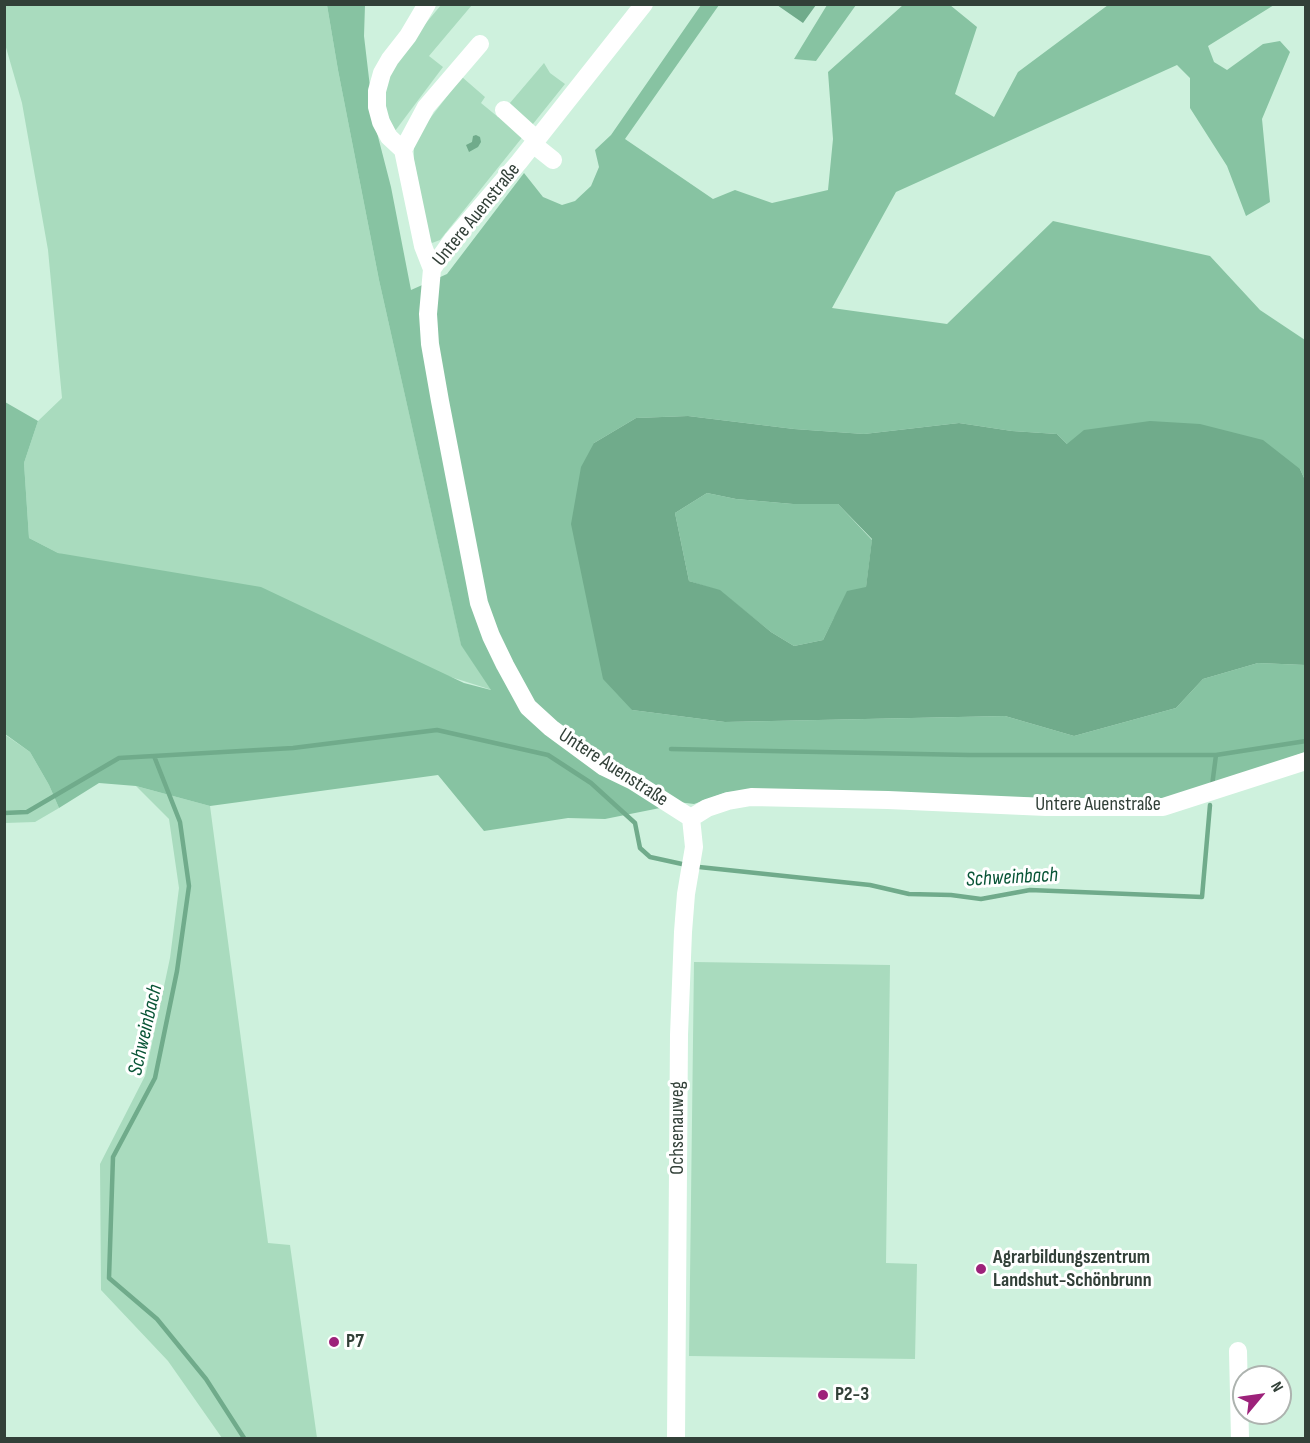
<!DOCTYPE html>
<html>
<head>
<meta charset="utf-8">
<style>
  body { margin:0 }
  #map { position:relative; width:1310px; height:1443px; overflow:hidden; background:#cef1dd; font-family:"Sofia Sans Condensed",sans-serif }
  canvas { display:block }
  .frame { position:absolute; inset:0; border:6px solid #324038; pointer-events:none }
  .north { position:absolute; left:1232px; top:1365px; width:60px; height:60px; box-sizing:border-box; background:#fff; border:2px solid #adb3af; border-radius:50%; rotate:61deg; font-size:16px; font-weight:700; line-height:24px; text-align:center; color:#324038 }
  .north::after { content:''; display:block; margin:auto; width:21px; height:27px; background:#9d227a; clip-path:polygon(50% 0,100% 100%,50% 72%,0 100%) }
</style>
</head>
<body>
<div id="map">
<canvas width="1310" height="1443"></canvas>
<div class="frame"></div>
<div class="north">N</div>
</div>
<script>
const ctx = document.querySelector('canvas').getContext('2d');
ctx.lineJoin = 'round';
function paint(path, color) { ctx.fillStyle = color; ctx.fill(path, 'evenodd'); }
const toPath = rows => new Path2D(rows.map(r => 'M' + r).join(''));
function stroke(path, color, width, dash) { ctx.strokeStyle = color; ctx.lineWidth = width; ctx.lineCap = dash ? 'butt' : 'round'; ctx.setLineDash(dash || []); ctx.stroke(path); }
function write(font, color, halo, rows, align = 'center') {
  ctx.font = font + ' "Sofia Sans Condensed",sans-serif'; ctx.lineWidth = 6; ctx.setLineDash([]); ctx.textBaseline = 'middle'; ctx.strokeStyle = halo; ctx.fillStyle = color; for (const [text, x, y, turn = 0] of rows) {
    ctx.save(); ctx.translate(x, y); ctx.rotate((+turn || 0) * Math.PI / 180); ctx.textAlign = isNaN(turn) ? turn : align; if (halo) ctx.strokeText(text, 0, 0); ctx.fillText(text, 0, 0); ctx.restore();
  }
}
paint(toPath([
  [4,5,327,5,338,70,379,280,461,644,492,690,58,553,29,538,24,463,38,421,62,398,48,250,22,103,5,44],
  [441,5,472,5,429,56,443,67,395,131,383,105,388,76,405,48],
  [544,63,550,73,565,84,440,240,432,243,430,241,414,161,414,147,428,121,462,77,485,97,481,103,498,117],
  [4,734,30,752,49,785,59,808,35,822,5,823],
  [136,786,210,806,268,1243,290,1245,317,1438,222,1438,168,1361,101,1290,100,1164,145,1076,170,958,179,888,169,819],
  [694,962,890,965,886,1263,917,1264,915,1359,689,1356]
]), '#a9dbbe');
paint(toPath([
  [327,5,365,5,364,36,374,121,391,187,411,290,447,274,524,173,543,197,562,205,575,201,591,186,599,167,595,150,611,135,701,5,719,5,625,139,713,199,735,190,772,203,828,190,833,139,828,72,903,5,950,5,977,27,955,94,994,117,1018,72,1108,5,1274,5,1208,46,1214,62,1227,70,1263,44,1280,41,1290,52,1262,119,1270,202,1246,216,1227,166,1190,108,1190,78,1177,65,896,192,832,308,947,324,1053,221,1210,256,1260,310,1305,340,1305,480,1300,469,1067,444,1057,434,1012,431,959,423,864,434,794,429,688,416,636,418,594,443,632,710,725,722,1005,716,1074,736,1176,708,1203,679,1258,663,1305,665,1305,752,1222,783,1163,801,755,791,727,792,694,804,678,802,660,808,605,819,568,818,484,831,438,775,210,806,136,786,99,783,59,808,49,785,30,752,5,734,5,402,38,421,24,463,29,538,58,553,261,587,464,683,491,690,461,645,379,280,338,70],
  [827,5,856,5,816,61,794,59],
  [707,493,736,499,793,504,838,504,872,540,866,588,834,618,823,640,794,646,771,632,720,591,689,581,675,513]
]), '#87c3a2');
paint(toPath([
  [777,5,816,4,816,5,803,23],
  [476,135,480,137,481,142,478,147,469,152,466,145,472,142,473,136],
  [688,416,794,429,864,434,959,423,1012,431,1057,434,1067,444,1084,430,1150,421,1200,424,1263,440,1300,469,1305,480,1305,665,1258,663,1203,679,1176,708,1074,736,1005,716,725,722,632,710,603,679,571,524,581,467,594,443,636,418],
  [707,493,736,499,793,504,838,504,872,539,866,587,847,591,823,640,794,646,771,632,720,590,689,581,675,513]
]), '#70ab8b');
stroke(toPath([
  [671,749,969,755,1216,755,1306,741],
  [154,756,180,822,189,886,177,971,155,1078,113,1157,109,1278,157,1319,206,1379,244,1438],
  [1212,786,1216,755],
  [4,813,27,812,119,758,293,748,437,730,548,755,591,783,635,823,640,848,650,857,682,864],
  [699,867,870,885,909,894,951,895,981,899,1030,890,1202,897,1210,805]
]), '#70ab8b', 4.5);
stroke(toPath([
  [644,4,519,162,453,239,432,269,428,314,430,344,440,401,479,603,491,636,505,665,528,707,551,728,604,767,633,781,691,818],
  [504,110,537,140],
  [533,144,553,160],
  [403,150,389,137,381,122,377,107,377,91,382,73,390,59,408,36,427,4],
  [432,269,423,246,403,150,426,107,480,44],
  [691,818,707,808,728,801,751,797,888,800,1046,807,1163,807,1306,761],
  [1238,1351,1240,1438],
  [676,1438,679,1035,683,932,686,894,694,847,691,818]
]), '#fff', 18);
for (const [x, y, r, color] of [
  [981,1269,6,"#9d227a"],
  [334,1342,6,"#9d227a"],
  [823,1395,6,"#9d227a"]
]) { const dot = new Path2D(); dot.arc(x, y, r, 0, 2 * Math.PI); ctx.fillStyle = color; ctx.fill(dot); stroke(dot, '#fff', 2); }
write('20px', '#324038', '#fff', [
  ["Untere Auenstraße",477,215,-51],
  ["Untere Auenstraße",613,768,33],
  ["Untere Auenstraße",1098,805],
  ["Ochsenauweg",678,1128,-90]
]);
write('bold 20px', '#324038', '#fff', [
  ["Agrarbildungszentrum",993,1258],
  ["Landshut-Schönbrunn",993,1281],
  ["P7",346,1342],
  ["P2-3",835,1395]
], 'left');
write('italic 21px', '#085436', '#fff', [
  ["Schweinbach",1012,878,-3],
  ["Schweinbach",146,1030,-77]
]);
</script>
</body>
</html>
